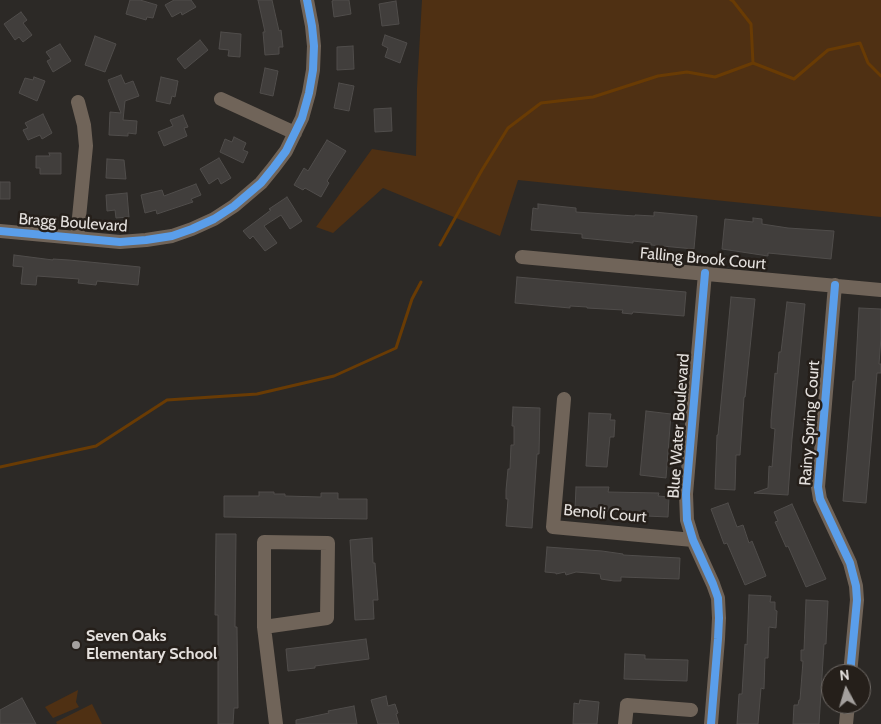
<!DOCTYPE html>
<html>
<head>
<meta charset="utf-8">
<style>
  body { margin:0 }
  #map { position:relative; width:881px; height:724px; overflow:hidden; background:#2c2926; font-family:Cabin,sans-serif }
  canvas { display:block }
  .north { position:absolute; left:821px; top:664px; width:50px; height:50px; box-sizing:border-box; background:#251f1a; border:1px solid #716c68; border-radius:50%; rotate:354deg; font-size:14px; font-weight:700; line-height:20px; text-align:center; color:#e4e0dd }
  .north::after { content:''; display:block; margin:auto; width:18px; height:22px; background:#a4a09d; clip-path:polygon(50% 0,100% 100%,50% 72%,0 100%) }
</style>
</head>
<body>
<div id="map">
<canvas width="881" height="724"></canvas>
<div class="north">N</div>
</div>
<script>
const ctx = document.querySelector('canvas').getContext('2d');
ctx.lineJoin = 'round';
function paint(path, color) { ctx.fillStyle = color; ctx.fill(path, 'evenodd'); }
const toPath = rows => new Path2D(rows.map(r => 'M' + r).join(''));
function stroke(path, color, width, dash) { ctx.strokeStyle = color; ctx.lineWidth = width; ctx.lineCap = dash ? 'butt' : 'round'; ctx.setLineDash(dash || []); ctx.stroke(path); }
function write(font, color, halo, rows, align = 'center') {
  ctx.font = font + ' Cabin,sans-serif'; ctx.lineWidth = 5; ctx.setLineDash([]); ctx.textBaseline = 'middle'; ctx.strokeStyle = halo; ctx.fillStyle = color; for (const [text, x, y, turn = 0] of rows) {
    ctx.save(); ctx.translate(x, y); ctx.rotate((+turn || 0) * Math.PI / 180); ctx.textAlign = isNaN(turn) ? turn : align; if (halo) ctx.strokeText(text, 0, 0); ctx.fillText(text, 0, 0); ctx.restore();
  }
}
paint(toPath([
  [422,0,881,0,881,217,518,180,500,236,383,188,333,233,316,227,372,149,416,156,417,88],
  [78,690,76,702,79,707,53,718,45,707],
  [92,704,102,724,57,724,56,722]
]), '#4f3013');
stroke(toPath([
  [731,0,733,1,751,24,753,63],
  [440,245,482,170,508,128,541,103,593,97,658,76,687,72,715,77,753,63,794,79,828,50,860,43,868,63,881,76],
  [0,467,96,446,167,400,257,394,334,376,396,348,412,299,421,282]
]), '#693b04', 3);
const building = toPath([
  [130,0,140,0,157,5,153,18,147,17,146,20,126,14,130,0],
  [174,0,191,0,196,7,182,15,181,12,172,17,165,5,174,0],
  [258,0,272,0,279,31,281,30,283,47,279,47,279,54,265,55,263,32,265,32,258,0],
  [333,0,349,0,351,14,334,17,332,1,333,1,333,0],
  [396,1,399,24,382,26,379,4,396,1],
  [21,12,27,20,23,23,32,35,23,42,19,37,15,40,4,24,21,12],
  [221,32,241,34,240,57,228,56,229,50,219,49,221,32],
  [385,35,407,43,400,63,385,57,388,48,382,45,385,35],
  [95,36,116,44,105,72,85,65,95,36],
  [200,40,208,50,185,69,177,59,200,40],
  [60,44,71,61,53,72,47,61,51,59,46,52,60,44],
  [353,46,354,69,337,70,337,47,353,46],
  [265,68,278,71,273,96,260,93,265,68],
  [121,75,125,84,133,81,139,96,125,101,123,120,137,121,136,134,128,133,128,136,109,135,110,112,121,113,108,80,121,75],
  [34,77,45,81,37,101,19,93,25,78,33,80,34,77],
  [161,77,178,81,175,97,172,96,170,104,156,101,161,77],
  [339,83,354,86,349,111,334,108,339,83],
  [391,108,392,131,375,132,374,109,391,108],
  [43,114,52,133,42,139,40,135,28,140,23,130,28,128,25,123,43,114],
  [183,115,188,127,184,128,187,136,164,146,158,132,173,126,170,120,183,115],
  [234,137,246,143,243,150,248,152,243,163,220,152,225,139,232,142,234,137],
  [327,140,346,151,327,181,329,183,321,197,305,188,303,190,294,185,304,168,308,171,327,140],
  [49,153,61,153,61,174,40,174,40,168,36,168,36,156,50,156,49,153],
  [219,158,231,178,221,184,218,178,209,184,200,169,219,158],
  [107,159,124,160,126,179,106,178,107,159],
  [0,182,10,182,10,199,0,199,0,182],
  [196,184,201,195,191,199,193,202,157,214,156,210,145,213,141,195,162,190,164,196,196,184],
  [127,193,129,217,116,218,115,210,107,211,106,195,127,193],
  [287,197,302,221,290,229,281,215,264,226,277,243,265,251,253,236,250,239,243,231,271,210,269,209,287,197],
  [538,204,576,208,576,212,605,214,635,216,635,215,654,216,654,212,697,216,694,249,651,245,651,243,633,241,633,243,582,238,582,234,531,230,533,208,538,209,538,204],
  [753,218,762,219,762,224,788,228,834,231,831,259,768,253,768,256,722,249,725,219,753,222,753,218],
  [14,255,53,260,53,259,69,260,140,267,138,285,97,281,96,285,78,283,79,279,37,276,36,285,21,284,23,267,13,266,14,255],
  [517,277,686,292,684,316,633,312,632,314,622,313,623,310,587,308,587,307,570,306,570,308,515,303,517,277],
  [731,297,755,299,745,397,744,397,740,455,736,455,735,490,715,489,717,435,718,435,731,297],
  [787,302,805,304,792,439,788,495,754,493,768,488,769,466,772,467,775,429,771,428,771,420,775,373,777,374,779,352,781,352,787,302],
  [859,308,881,309,881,337,879,364,881,364,881,373,877,373,866,503,843,501,853,381,855,381,859,308],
  [513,407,540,408,539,454,537,454,532,528,506,526,508,499,506,499,506,490,508,469,510,469,511,445,514,445,514,426,512,426,513,407],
  [646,411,671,414,666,478,640,475,646,411],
  [589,413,611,414,610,420,615,420,614,437,610,437,607,467,586,466,589,413],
  [576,487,609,487,608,492,659,493,658,496,669,497,668,517,625,515,625,512,575,510,576,487],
  [259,492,274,492,274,494,285,494,285,496,321,497,321,493,338,493,338,499,367,499,367,519,224,517,224,496,259,496,259,492],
  [728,503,737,527,743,525,749,543,752,541,766,576,745,585,727,543,724,544,711,509,728,503],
  [792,504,826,579,806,587,788,546,786,547,775,522,778,521,774,512,792,504],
  [216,534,236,534,235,627,237,627,238,708,234,708,233,724,218,724,218,615,215,615,216,534],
  [372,538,373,563,375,563,378,600,373,600,374,619,355,620,350,540,372,538],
  [547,547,602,551,623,554,623,555,680,558,679,579,621,577,621,581,614,581,601,579,600,574,576,572,566,575,565,572,556,574,556,573,545,572,547,547],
  [749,595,771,596,770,602,775,602,775,610,777,611,776,628,769,627,768,658,765,658,764,689,761,688,758,724,737,724,739,694,742,694,745,644,747,645,749,595],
  [806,600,828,601,826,644,824,644,819,724,793,724,794,705,798,705,799,700,800,700,803,661,801,661,801,650,804,650,806,600],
  [366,639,369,659,315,666,315,668,288,671,286,649,366,639],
  [625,654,645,655,645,659,688,660,687,681,624,679,625,654],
  [386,696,388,706,395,704,398,713,396,714,399,724,378,724,371,700,386,696],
  [22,698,36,724,0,724,0,710,22,698],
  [580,700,599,702,597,724,573,724,574,703,579,704,580,700],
  [354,706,357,724,296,724,296,720,329,713,328,711,354,706]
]);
paint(building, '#413e3c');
stroke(building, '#504d4b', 1);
stroke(toPath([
  [221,99,295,133],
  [0,231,120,242,146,240,172,236,192,229,214,219,234,206,261,183,274,167,286,151,302,118,309,93,313,70,314,46,312,26,307,0],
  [77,238,86,146,84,125,78,102],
  [522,257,881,290],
  [705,273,686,494,687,520,693,540,713,584,718,598,719,618,718,639,711,724],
  [835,285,818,487,820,499,850,563,856,586,857,600,850,674],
  [564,399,553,527,693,540],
  [264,627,327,618,328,543,264,542,264,627,276,724],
  [625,724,627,705,691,710],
  [846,724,848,704]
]), '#706459', 14);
stroke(toPath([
  [0,231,120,242,146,240,172,236,192,229,214,219,234,206,261,183,274,167,286,151,302,118,309,93,313,70,314,46,312,26,307,0],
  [705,273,686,494,687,520,693,540,713,584,718,598,719,618,718,639,711,724],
  [835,285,818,487,820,499,850,563,856,586,857,600,850,674]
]), '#5a9eea', 8);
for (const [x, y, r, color] of [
  [76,645,5,"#a4a09d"]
]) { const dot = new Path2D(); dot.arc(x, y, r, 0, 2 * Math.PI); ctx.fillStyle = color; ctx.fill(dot); stroke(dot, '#251f1a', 2); }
write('16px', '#e4e0dd', '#251f1a', [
  ["Bragg Boulevard",73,223,4],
  ["Falling Brook Court",703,259,5],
  ["Rainy Spring Court",810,423,-86],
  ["Blue Water Boulevard",679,426,-86],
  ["Benoli Court",605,514,5]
]);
write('bold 16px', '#e4e0dd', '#251f1a', [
  ["Seven Oaks",86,636],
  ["Elementary School",86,654]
], 'left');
</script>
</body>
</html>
